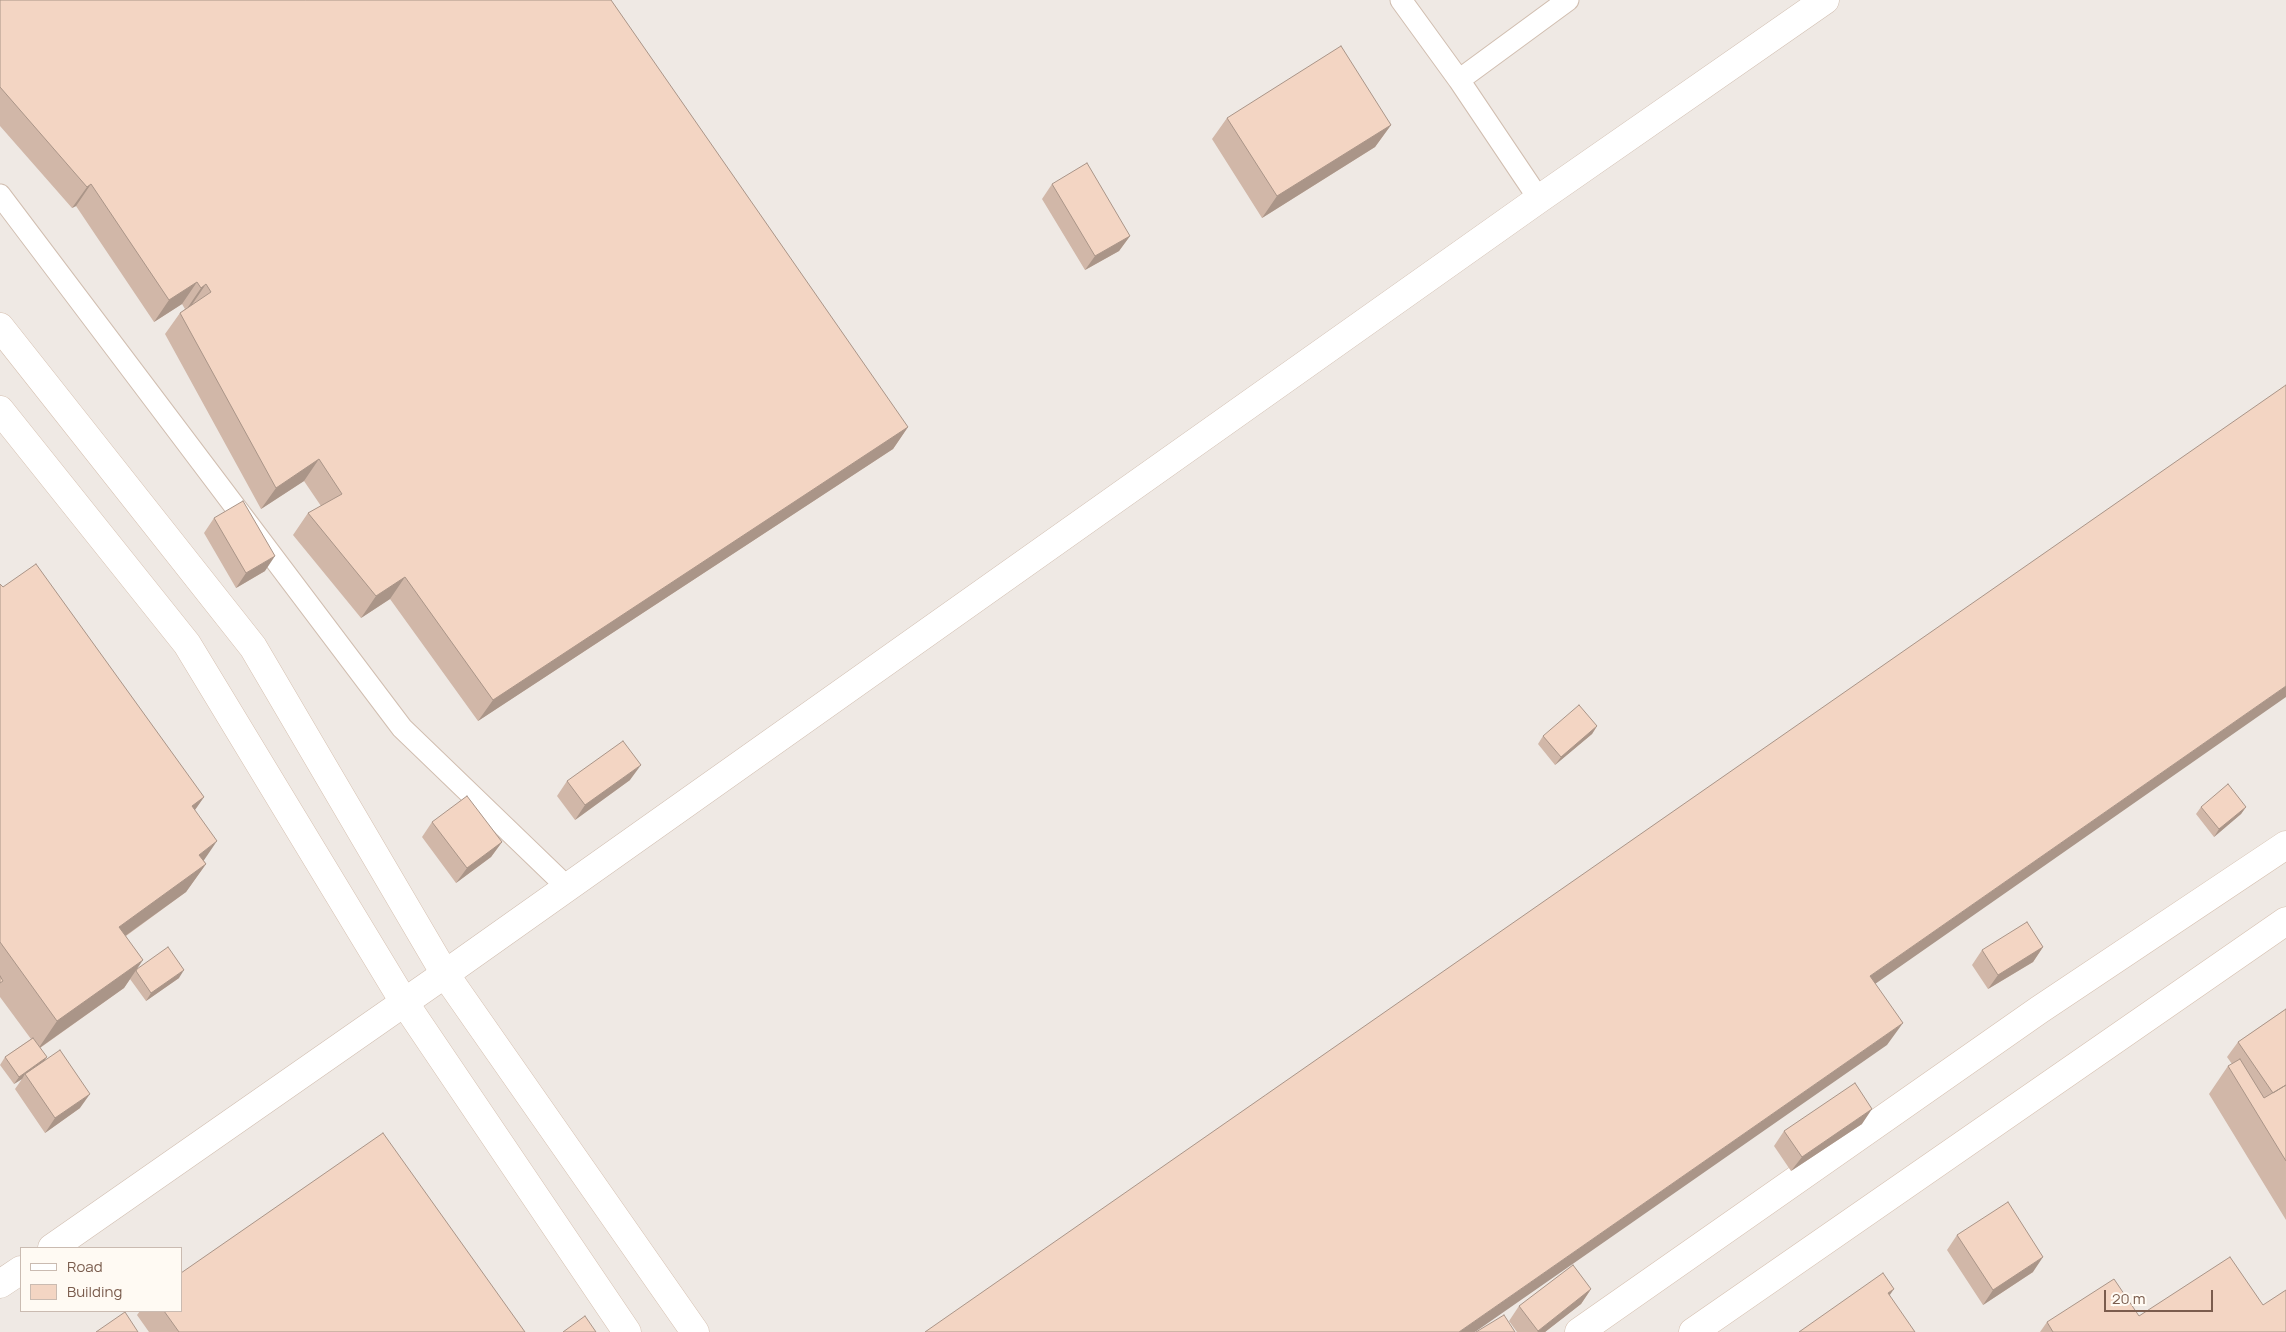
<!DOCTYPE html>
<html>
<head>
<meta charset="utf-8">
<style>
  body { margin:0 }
  #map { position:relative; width:2286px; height:1332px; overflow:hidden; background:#fdf6ec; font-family:Manrope,sans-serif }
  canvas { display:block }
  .legend { position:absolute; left:20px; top:1247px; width:162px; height:65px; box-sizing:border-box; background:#fffaf3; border:1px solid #cabbb1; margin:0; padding:6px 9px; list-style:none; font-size:15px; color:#7a5c4d }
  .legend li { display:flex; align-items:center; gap:10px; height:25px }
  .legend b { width:25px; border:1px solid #cabbb1 }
  .scale { position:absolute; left:2104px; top:1290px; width:109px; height:22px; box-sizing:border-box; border:2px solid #7a5c4d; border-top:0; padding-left:6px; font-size:15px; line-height:18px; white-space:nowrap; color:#7a5c4d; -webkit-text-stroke:4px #fffaf3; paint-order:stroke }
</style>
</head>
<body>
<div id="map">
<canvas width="2286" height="1332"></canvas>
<ul class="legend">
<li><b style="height:6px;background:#fff"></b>Road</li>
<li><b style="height:14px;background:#f3d5c3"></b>Building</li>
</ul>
<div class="scale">20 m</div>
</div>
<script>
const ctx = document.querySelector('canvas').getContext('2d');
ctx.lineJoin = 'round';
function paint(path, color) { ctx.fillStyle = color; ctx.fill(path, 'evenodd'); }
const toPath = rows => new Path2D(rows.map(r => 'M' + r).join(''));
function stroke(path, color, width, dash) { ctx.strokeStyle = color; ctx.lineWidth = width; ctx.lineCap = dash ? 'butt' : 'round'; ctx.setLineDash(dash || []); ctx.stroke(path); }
paint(toPath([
  [0,0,2286,0,2286,1332,0,1332],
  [21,1248,181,1248,181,1311,21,1311]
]), '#efe9e4');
const lane = toPath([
  [1401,0,1459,80,1539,199],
  [1459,80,1568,0],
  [0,195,402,728,567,887]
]);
const street = toPath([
  [52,1248,445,974,1539,199,1825,0],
  [0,1284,21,1270]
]);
const secondary = toPath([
  [0,327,253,647,445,974,695,1332],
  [0,410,187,644,404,1002,627,1332],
  [1579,1332,2039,1010,2286,845],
  [1693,1332,2286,921]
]);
stroke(lane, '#d1beb0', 23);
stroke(street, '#d1beb0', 29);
stroke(secondary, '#d6c0b0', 29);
stroke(lane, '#fff', 21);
stroke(street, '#fff', 28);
stroke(secondary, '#fff', 28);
paint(toPath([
  [0,0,908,427,893,449,478,721,390,599,361,618,293,535,308,513,321,506,304,481,261,509,165,334,180,313,185,309,182,304,154,322,76,206,72,208,0,126],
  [1227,118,1391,125,1375,147,1262,218,1212,139],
  [1052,184,1130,236,1119,251,1085,270,1042,199],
  [214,518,265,571,236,588,204,533],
  [0,584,204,797,195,810,204,861,206,864,186,892,126,936,137,969,179,978,146,1001,130,979,124,988,40,1048,45,1061,80,1108,45,1133,15,1089,22,1079,14,1084,0,1065,5,1057,31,1039,0,997],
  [1597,726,1592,734,1555,765,1538,744,1543,736],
  [630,780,575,820,557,796,567,781],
  [2201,807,2246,807,2241,814,2214,837,2196,814],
  [432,822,502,842,491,857,456,883,422,837],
  [2043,947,2033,962,1988,989,1972,965,1982,950],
  [2286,1009,2286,1220,2209,1094,2228,1066,2232,1064,2227,1057,2238,1042],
  [1862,1124,1791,1171,1774,1146,1784,1131],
  [1957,1235,2033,1272,1983,1305,1947,1250],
  [1591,1289,1581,1304,1545,1332,1517,1332,1509,1321,1519,1306],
  [2263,1305,2286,1332,2040,1332,2047,1322,2139,1316],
  [140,1311,181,1311,525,1332,149,1332,137,1315]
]), '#d1b7a8');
paint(toPath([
  [1391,125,1375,147,1262,218,1277,196],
  [91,184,76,206,72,208,87,187],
  [1130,236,1119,251,1085,270,1095,256],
  [197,282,182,304,154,322,169,300],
  [206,284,191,306,186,310,201,288],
  [908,427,893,449,478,721,493,700],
  [319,459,304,481,261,509,276,488],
  [275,556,265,571,236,588,246,573],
  [405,577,390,599,361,618,376,596],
  [2286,686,2286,697,1855,998,1870,976],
  [1597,726,1592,734,1555,765,1561,757],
  [641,765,630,780,575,820,585,805],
  [204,797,185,824,192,806],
  [2246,807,2241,814,2214,837,2219,829],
  [217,841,198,869,199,855],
  [502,842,491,857,456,883,467,868],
  [206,864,186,892,100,954,119,927],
  [2043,947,2033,962,1988,989,1998,975],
  [143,960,124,988,38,1049,57,1021],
  [184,970,179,978,146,1001,151,993],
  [1903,1023,1887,1045,1475,1332,1459,1332],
  [47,1057,42,1065,25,1074,22,1079,14,1084,19,1077],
  [90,1094,80,1108,45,1133,55,1118],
  [1872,1109,1862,1124,1791,1171,1802,1157],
  [2043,1257,2033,1272,1983,1305,1993,1290],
  [1591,1289,1581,1304,1545,1332,1537,1332],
  [1894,1289,1875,1316,1888,1293]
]), '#aa9588');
const building = toPath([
  [0,0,611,0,908,427,493,700,405,577,376,596,308,513,342,494,319,459,276,488,180,313,211,292,206,284,201,288,197,282,169,300,91,184,87,187,0,87,0,0],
  [1341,46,1391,125,1277,196,1227,118,1341,46],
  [1087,163,1130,236,1095,256,1052,184,1087,163],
  [2286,385,2286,686,1870,976,1903,1023,1459,1332,925,1332,2286,385],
  [243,501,275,556,246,573,214,518,243,501],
  [36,564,204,797,192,806,217,841,199,855,206,864,119,927,143,960,57,1021,0,942,0,584,3,587,36,564],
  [1579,705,1597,726,1561,757,1543,736,1579,705],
  [623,741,641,765,585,805,567,781,623,741],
  [2228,784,2246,807,2219,829,2201,807,2228,784],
  [467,796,502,842,467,868,432,822,467,796],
  [2027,922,2043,947,1998,975,1982,950,2027,922],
  [168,947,184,970,151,993,136,971,137,969,168,947],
  [0,976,3,981,0,983,0,976],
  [2286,1009,2286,1085,2273,1093,2238,1042,2286,1009],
  [33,1038,47,1057,19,1077,5,1057,33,1038],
  [60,1050,90,1094,55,1118,25,1074,60,1050],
  [2240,1059,2264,1098,2286,1085,2286,1161,2228,1066,2240,1059],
  [1855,1083,1872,1109,1802,1157,1784,1131,1855,1083],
  [383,1133,525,1332,179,1332,164,1311,181,1311,181,1273,383,1133],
  [2008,1202,2043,1257,1993,1290,1957,1235,2008,1202],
  [2230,1257,2263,1305,2286,1290,2286,1332,2053,1332,2047,1322,2114,1279,2139,1316,2230,1257],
  [1573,1265,1591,1289,1538,1331,1519,1306,1573,1265],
  [1883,1273,1894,1289,1888,1293,1915,1332,1799,1332,1883,1273],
  [125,1312,138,1332,96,1332,125,1312],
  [1504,1315,1515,1332,1476,1332,1504,1315],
  [585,1316,596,1332,563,1332,585,1316]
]);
paint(building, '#f3d5c3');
stroke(building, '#aa9588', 1);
</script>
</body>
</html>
